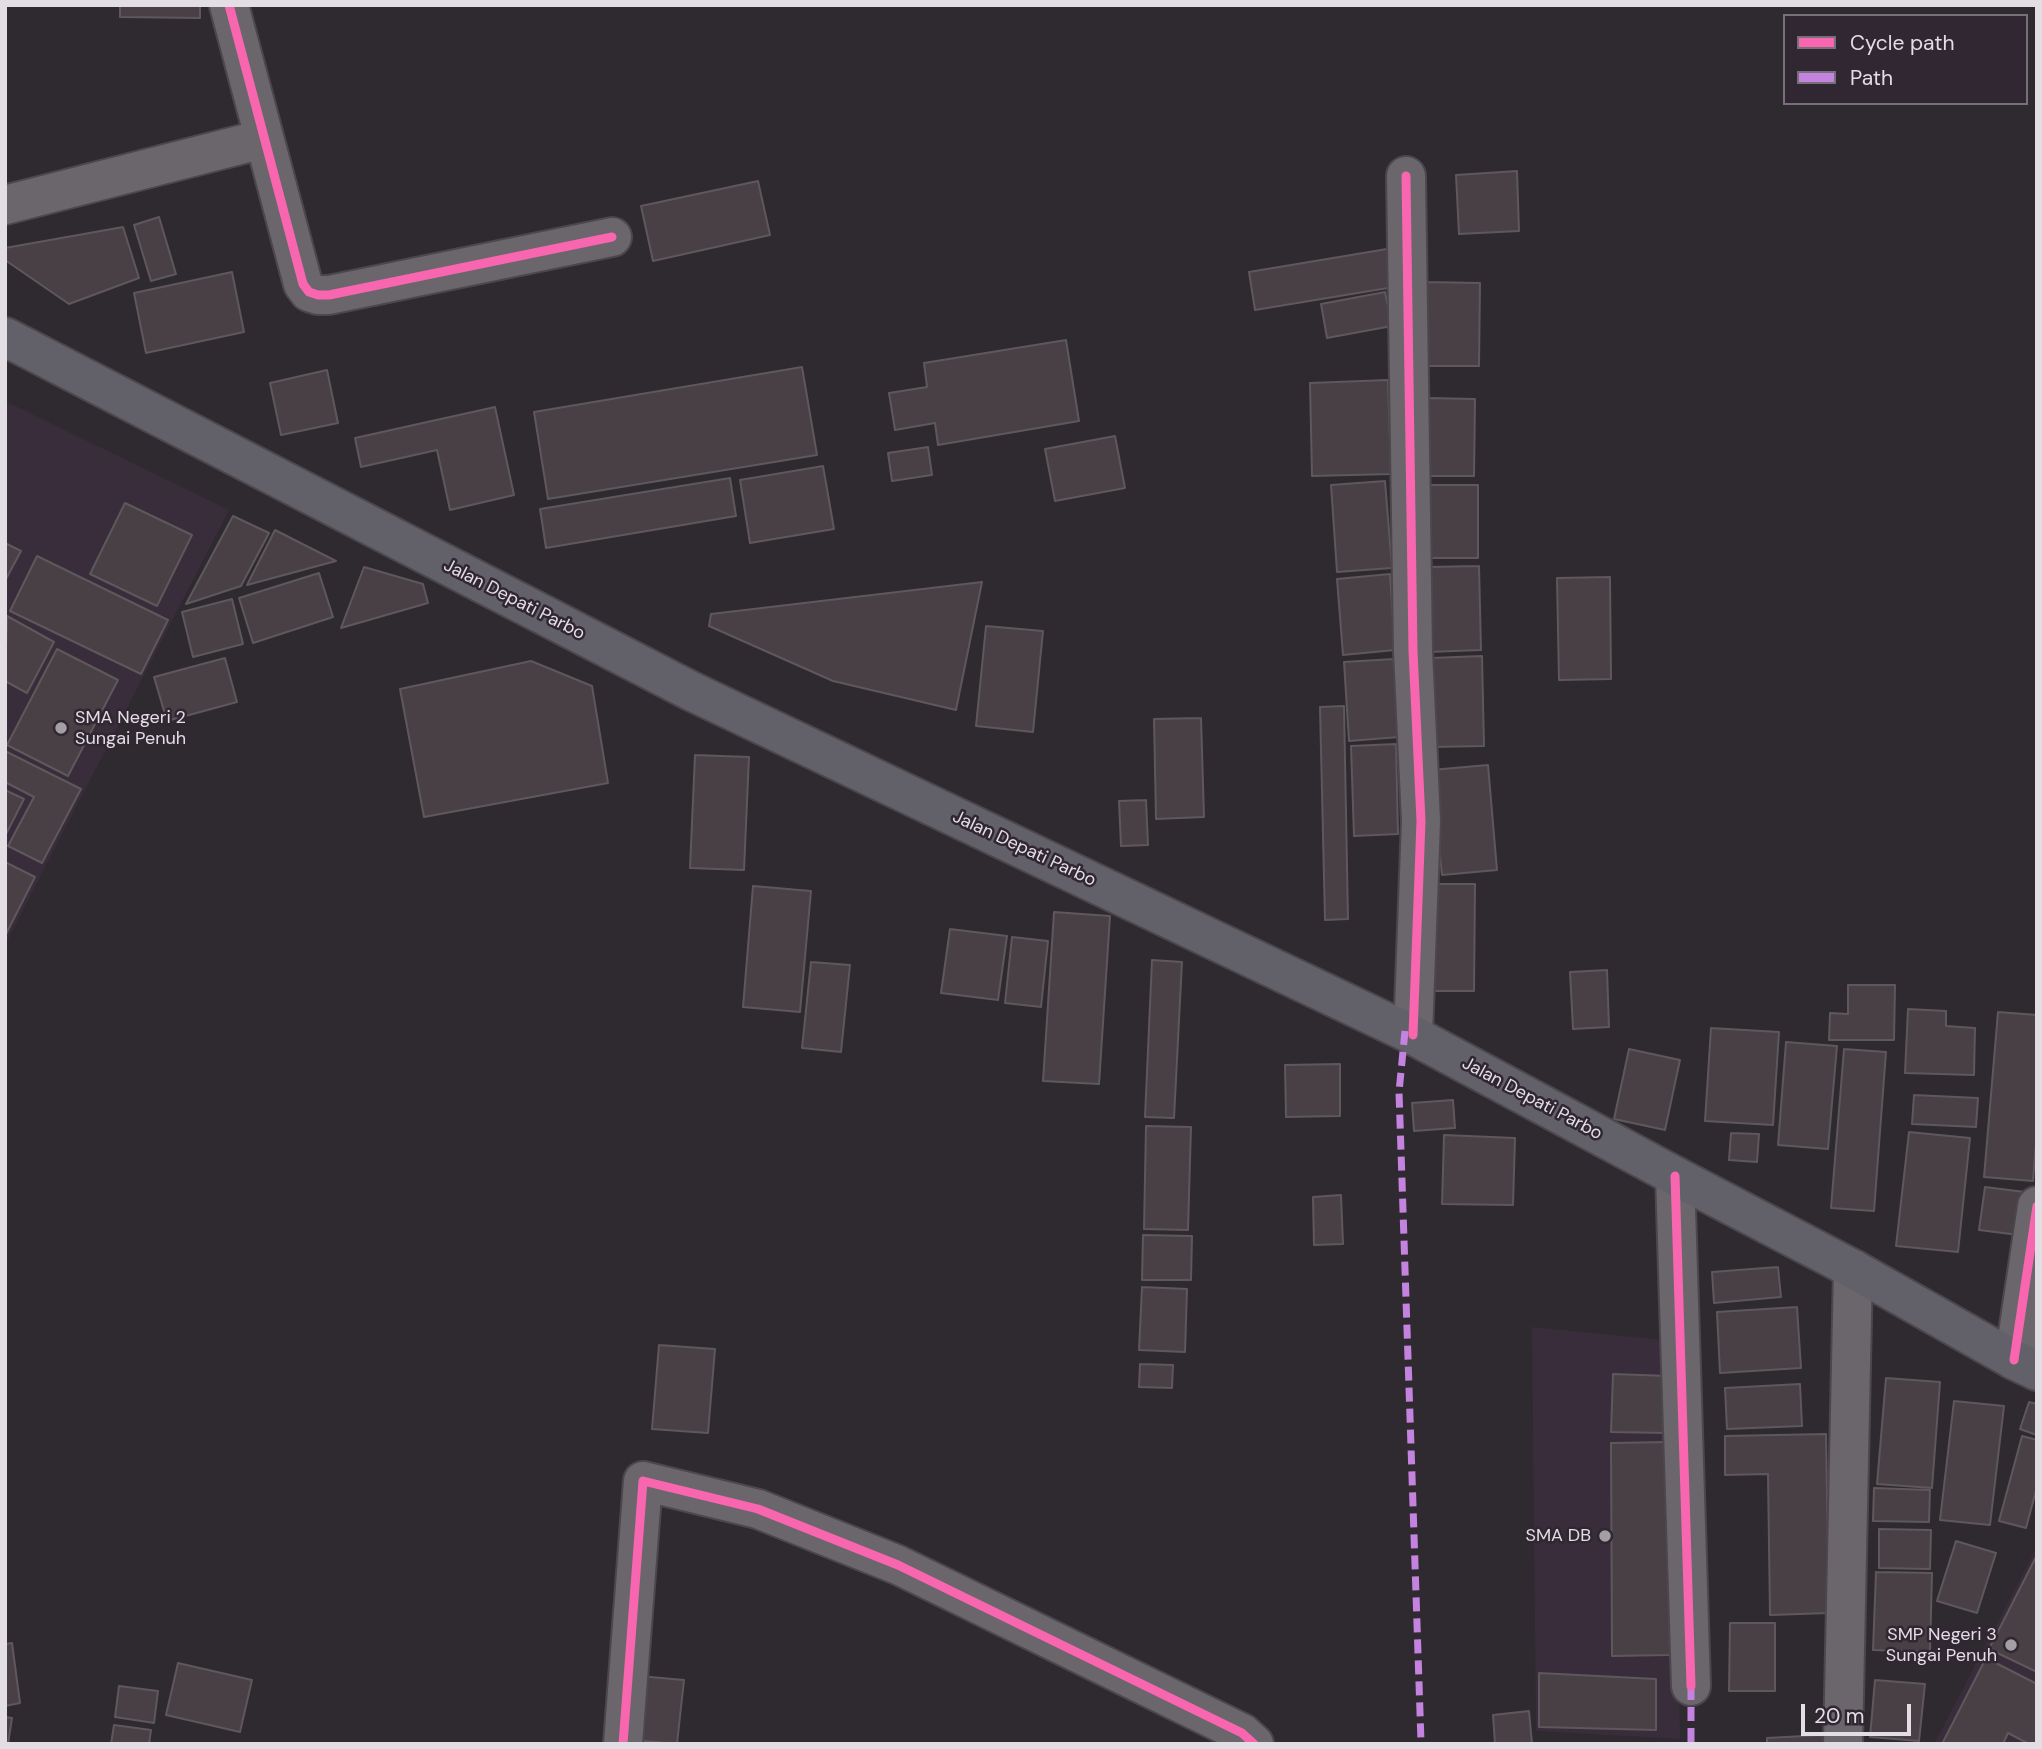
<!DOCTYPE html>
<html>
<head>
<meta charset="utf-8">
<style>
  body { margin:0 }
  #map { position:relative; width:2042px; height:1749px; overflow:hidden; background:#2f2a2f; font-family:"DM Sans",sans-serif }
  canvas { display:block }
  .frame { position:absolute; inset:0; border:7px solid #e3dde4; pointer-events:none }
  .legend { position:absolute; left:1783px; top:14px; width:245px; height:91px; box-sizing:border-box; background:#302732; border:2px solid #787079; margin:0; padding:9px 12px; list-style:none; font-size:21px; color:#e3dde4 }
  .legend li { display:flex; align-items:center; gap:14px; height:35px }
  .legend b { width:35px; border:2px solid #787079 }
  .scale { position:absolute; left:1801px; top:1704px; width:110px; height:32px; box-sizing:border-box; border:4px solid #e3dde4; border-top:0; padding-left:9px; font-size:21px; line-height:24px; white-space:nowrap; color:#e3dde4; -webkit-text-stroke:5px #302732; paint-order:stroke }
</style>
</head>
<body>
<div id="map">
<canvas width="2042" height="1749"></canvas>
<div class="frame"></div>
<ul class="legend">
<li><b style="height:9px;background:#f766af"></b>Cycle path</li>
<li><b style="height:9px;background:#c483df"></b>Path</li>
</ul>
<div class="scale">20 m</div>
</div>
<script>
const ctx = document.querySelector('canvas').getContext('2d');
ctx.lineJoin = 'round';
function paint(path, color) { ctx.fillStyle = color; ctx.fill(path, 'evenodd'); }
const toPath = rows => new Path2D(rows.map(r => 'M' + r).join(''));
function stroke(path, color, width, dash) { ctx.strokeStyle = color; ctx.lineWidth = width; ctx.lineCap = dash ? 'butt' : 'round'; ctx.setLineDash(dash || []); ctx.stroke(path); }
function write(font, color, halo, rows, align = 'center') {
  ctx.font = font + ' "DM Sans",sans-serif'; ctx.lineWidth = 5; ctx.setLineDash([]); ctx.textBaseline = 'middle'; ctx.strokeStyle = halo; ctx.fillStyle = color; for (const [text, x, y, turn = 0] of rows) {
    ctx.save(); ctx.translate(x, y); ctx.rotate((+turn || 0) * Math.PI / 180); ctx.textAlign = isNaN(turn) ? turn : align; if (halo) ctx.strokeText(text, 0, 0); ctx.fillText(text, 0, 0); ctx.restore();
  }
}
paint(toPath([
  [5,401,229,510,5,945],
  [1532,1327,1673,1341,1680,1739,1536,1731],
  [2037,1547,2037,1744,1934,1744]
]), '#392d3c');
const building = toPath([
  [120,5,200,5,200,18,120,17,120,5],
  [1517,171,1519,231,1459,234,1456,175,1517,171],
  [758,181,770,235,653,261,641,206,758,181],
  [159,217,176,274,151,281,134,225,159,217],
  [123,227,139,278,69,304,5,260,5,248,123,227],
  [1387,249,1394,287,1255,310,1249,272,1387,249],
  [232,272,244,332,146,353,134,293,232,272],
  [1426,282,1480,283,1479,366,1424,366,1426,282],
  [1385,292,1392,326,1327,338,1321,304,1385,292],
  [1066,340,1079,421,938,445,935,423,895,430,889,393,927,387,924,363,1066,340],
  [802,367,817,455,548,499,534,412,802,367],
  [327,370,338,423,281,435,270,383,327,370],
  [1388,380,1391,474,1312,476,1310,383,1388,380],
  [1427,398,1475,399,1474,476,1426,476,1427,398],
  [495,407,514,495,450,510,437,450,361,467,355,438,495,407],
  [1115,436,1125,488,1055,501,1045,449,1115,436],
  [928,447,932,475,892,481,888,453,928,447],
  [823,466,834,529,750,543,740,480,823,466],
  [730,478,736,516,546,548,540,509,730,478],
  [1385,481,1392,568,1337,572,1331,485,1385,481],
  [1429,485,1478,485,1478,558,1429,558,1429,485],
  [125,503,192,535,157,606,90,574,125,503],
  [233,516,269,533,241,586,186,604,233,516],
  [275,530,336,561,247,585,275,530],
  [5,543,21,551,5,581,5,543],
  [37,556,168,620,141,674,10,611,37,556],
  [1479,566,1481,650,1429,652,1428,567,1479,566],
  [364,567,423,584,428,603,341,628,364,567],
  [319,573,333,617,253,643,239,598,319,573],
  [1390,574,1395,650,1343,655,1337,579,1390,574],
  [1610,577,1611,679,1559,680,1557,578,1610,577],
  [982,582,956,710,833,681,709,626,711,614,982,582],
  [232,599,243,644,193,657,182,612,232,599],
  [7,616,54,642,27,693,5,681,7,616],
  [986,626,1043,631,1033,732,976,726,986,626],
  [57,649,118,680,68,776,7,745,57,649],
  [1482,656,1484,746,1432,747,1431,658,1482,656],
  [225,658,237,702,167,721,154,677,225,658],
  [1394,659,1399,737,1349,741,1344,662,1394,659],
  [531,661,592,686,608,783,424,817,400,689,531,661],
  [1344,706,1348,919,1325,920,1320,707,1344,706],
  [1201,718,1204,817,1156,819,1154,719,1201,718],
  [1396,744,1398,834,1354,836,1351,746,1396,744],
  [5,751,81,789,42,863,8,846,34,797,5,782,5,751],
  [695,755,749,757,744,870,690,868,695,755],
  [1488,765,1497,870,1442,875,1431,770,1488,765],
  [5,790,24,799,5,836,5,790],
  [1146,800,1148,845,1121,846,1119,801,1146,800],
  [5,862,35,877,5,936,5,862],
  [1428,884,1475,884,1474,991,1427,991,1428,884],
  [753,886,811,891,800,1012,743,1007,753,886],
  [1054,912,1110,916,1099,1084,1043,1081,1054,912],
  [950,929,1007,936,998,1000,941,993,950,929],
  [1012,937,1048,941,1041,1007,1005,1003,1012,937],
  [1152,960,1182,962,1174,1118,1145,1117,1152,960],
  [811,962,850,965,841,1052,802,1048,811,962],
  [1607,970,1609,1027,1573,1029,1570,972,1607,970],
  [1848,985,1895,985,1894,1040,1829,1040,1830,1013,1848,1014,1848,985],
  [1908,1009,1946,1011,1946,1026,1975,1028,1974,1075,1905,1073,1908,1009],
  [1998,1012,2037,1015,2037,1130,2033,1181,1984,1177,1998,1012],
  [1711,1028,1779,1032,1773,1125,1705,1121,1711,1028],
  [1786,1042,1837,1046,1828,1149,1778,1145,1786,1042],
  [1629,1049,1680,1060,1665,1130,1614,1119,1629,1049],
  [1844,1049,1886,1052,1874,1211,1831,1208,1844,1049],
  [1340,1064,1340,1116,1286,1117,1285,1065,1340,1064],
  [1914,1095,1978,1098,1976,1127,1912,1124,1914,1095],
  [1453,1100,1455,1128,1414,1131,1412,1103,1453,1100],
  [1146,1126,1191,1127,1188,1230,1144,1229,1146,1126],
  [1909,1132,1970,1138,1958,1252,1896,1246,1909,1132],
  [1731,1133,1759,1134,1757,1162,1729,1160,1731,1133],
  [1444,1135,1515,1138,1513,1205,1442,1204,1444,1135],
  [1985,1187,2033,1193,2027,1236,1979,1230,1985,1187],
  [1341,1195,1343,1244,1314,1245,1313,1197,1341,1195],
  [1143,1235,1192,1236,1191,1280,1142,1280,1143,1235],
  [1778,1267,1781,1297,1714,1303,1712,1272,1778,1267],
  [1142,1287,1187,1289,1185,1352,1139,1350,1142,1287],
  [1797,1307,1801,1368,1720,1373,1717,1312,1797,1307],
  [659,1345,715,1349,708,1433,652,1429,659,1345],
  [1140,1364,1173,1365,1172,1388,1139,1387,1140,1364],
  [1613,1374,1669,1376,1667,1433,1611,1432,1613,1374],
  [1886,1378,1940,1382,1932,1488,1877,1484,1886,1378],
  [1800,1384,1802,1426,1727,1429,1725,1388,1800,1384],
  [1954,1401,2004,1406,1990,1525,1940,1520,1954,1401],
  [2029,1402,2037,1404,2037,1435,2020,1429,2029,1402],
  [1826,1434,1829,1613,1770,1615,1768,1474,1725,1475,1725,1436,1826,1434],
  [2022,1436,2037,1440,2037,1487,2026,1528,1999,1521,2022,1436],
  [1668,1442,1670,1655,1612,1656,1611,1443,1668,1442],
  [1874,1488,1930,1490,1929,1522,1873,1521,1874,1488],
  [1879,1529,1931,1530,1930,1569,1879,1568,1879,1529],
  [1956,1541,1996,1553,1977,1613,1937,1601,1956,1541],
  [2037,1555,2037,1672,1989,1649,2037,1555],
  [1876,1572,1932,1573,1930,1652,1873,1650,1876,1572],
  [1730,1623,1775,1623,1775,1691,1729,1691,1730,1623],
  [12,1643,20,1703,5,1706,5,1644,12,1643],
  [1986,1658,2037,1684,2037,1744,2029,1744,2008,1733,2003,1744,1942,1744,1986,1658],
  [178,1663,252,1680,240,1732,166,1715,178,1663],
  [1539,1673,1656,1679,1656,1730,1539,1727,1539,1673],
  [639,1676,684,1680,677,1744,632,1740,639,1676],
  [1875,1680,1925,1684,1919,1741,1870,1737,1875,1680],
  [119,1686,158,1691,154,1723,115,1717,119,1686],
  [1529,1711,1532,1744,1495,1744,1493,1715,1529,1711],
  [5,1717,12,1718,8,1744,5,1744,5,1717],
  [114,1725,151,1730,149,1744,111,1744,114,1725],
  [1823,1735,1823,1744,1767,1744,1767,1738,1823,1735]
]);
paint(building, '#494046');
stroke(building, '#5e585c', 2);
const minor = toPath([
  [229,5,303,284,309,292,318,295,329,295,612,237],
  [1406,176,1413,651,1421,821,1413,1035],
  [5,205,263,139],
  [1675,1176,1691,1686],
  [2014,1360,2037,1206],
  [623,1744,643,1481,758,1509,898,1565,1242,1733,1254,1744],
  [1843,1744,1853,1269]
]);
const major = toPath([
  [5,337,691,691,1405,1031,1675,1176,1853,1269,2014,1360,2037,1371]
]);
stroke(minor, '#4c474d', 42);
stroke(major, '#4c474d', 42);
stroke(minor, '#6a666b', 38);
stroke(major, '#626169', 38);
stroke(toPath([
  [1405,1031,1399,1092,1421,1742],
  [1691,1686,1691,1744]
]), '#c483df', 7, [14, 7]);
stroke(toPath([
  [229,5,303,284,309,292,318,295,329,295,612,237],
  [1406,176,1413,651,1421,821,1413,1035],
  [1675,1176,1691,1686],
  [2014,1360,2037,1206],
  [623,1744,643,1481,758,1509,898,1565,1242,1733,1254,1744]
]), '#f766af', 9);
for (const [x, y, r, color] of [
  [61,728,7,"#a49ea5"],
  [1605,1536,7,"#a49ea5"],
  [2011,1645,7,"#a49ea5"]
]) { const dot = new Path2D(); dot.arc(x, y, r, 0, 2 * Math.PI); ctx.fillStyle = color; ctx.fill(dot); stroke(dot, '#302732', 2.5); }
write('18px', '#e3dde4', '#302732', [
  ["Jalan Depati Parbo",514,600,27],
  ["Jalan Depati Parbo",1024,849,25],
  ["Jalan Depati Parbo",1532,1099,28]
]);
write('18px', '#e3dde4', '#302732', [
  ["SMA Negeri 2",75,718,"left"],
  ["Sungai Penuh",75,739,"left"],
  ["SMA DB",1591,1536],
  ["SMP Negeri 3",1997,1635],
  ["Sungai Penuh",1997,1656]
], 'right');
</script>
</body>
</html>
